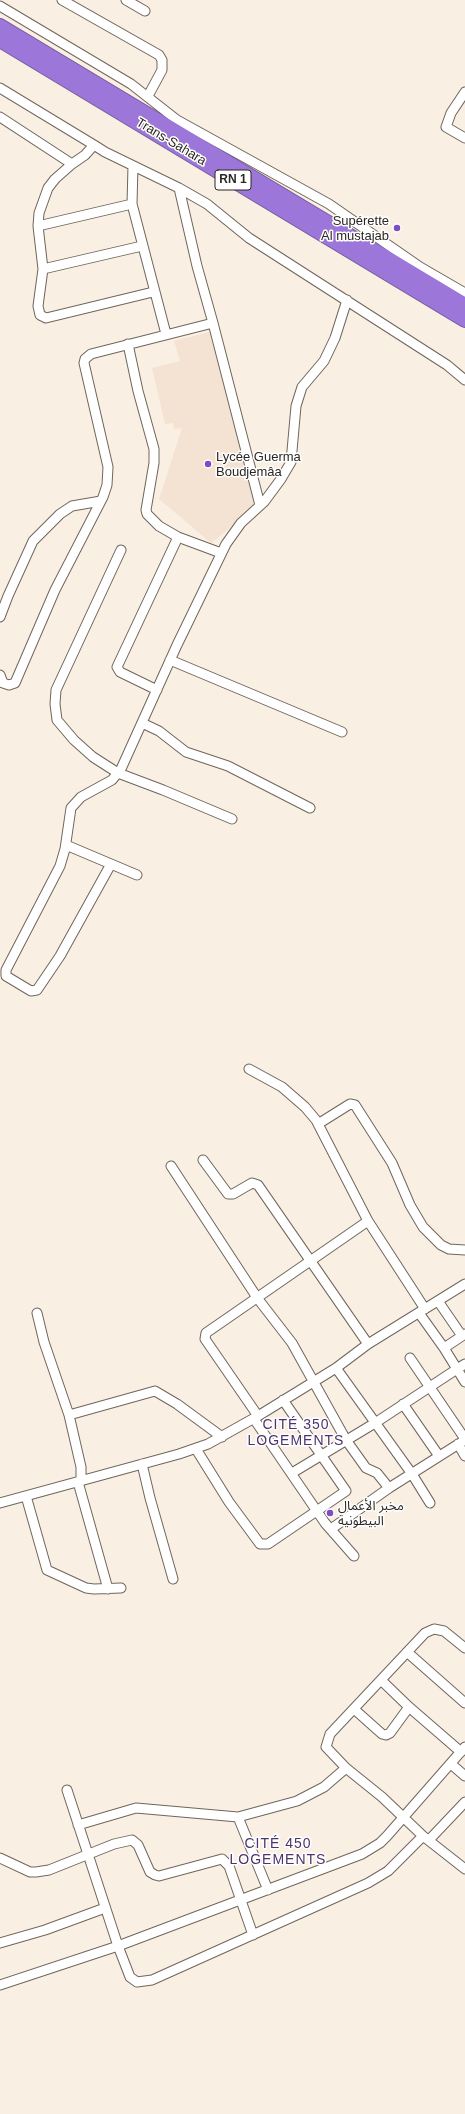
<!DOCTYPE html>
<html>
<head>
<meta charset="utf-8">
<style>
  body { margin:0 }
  canvas { display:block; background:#faefe3 }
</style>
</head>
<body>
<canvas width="465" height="2114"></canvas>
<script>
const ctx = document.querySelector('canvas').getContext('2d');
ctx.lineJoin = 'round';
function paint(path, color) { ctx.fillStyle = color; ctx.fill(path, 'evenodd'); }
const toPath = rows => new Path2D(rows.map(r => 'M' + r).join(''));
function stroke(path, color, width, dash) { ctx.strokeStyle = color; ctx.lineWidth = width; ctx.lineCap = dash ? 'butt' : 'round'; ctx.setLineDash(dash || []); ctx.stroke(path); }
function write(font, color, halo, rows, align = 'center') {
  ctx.font = font + ' Arial,"Noto Sans Arabic",sans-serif'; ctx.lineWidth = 3; ctx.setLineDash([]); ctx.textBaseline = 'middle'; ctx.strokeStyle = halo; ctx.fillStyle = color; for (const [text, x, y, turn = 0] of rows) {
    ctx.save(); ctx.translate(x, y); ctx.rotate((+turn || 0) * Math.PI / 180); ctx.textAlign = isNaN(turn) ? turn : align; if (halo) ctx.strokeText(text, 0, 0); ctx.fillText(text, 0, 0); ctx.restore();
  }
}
paint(toPath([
  [210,332,258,506,211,543,159,499,182,428,174,429,173,423,165,424,152,368,180,361,174,341]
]), '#f4e3d2');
const minor = toPath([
  [62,0,159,55,162,60,162,70,148,96],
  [126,0,145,11],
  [0,6,131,84,177,120,329,204,420,267,465,293],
  [0,88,94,145],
  [465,92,451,113,446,127,465,138],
  [0,117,72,164,85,155,94,145,105,152,179,188,207,204,249,238,447,365,465,380],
  [72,164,55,179,48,188,39,213,38,226,43,269,38,306,40,315,46,318,153,292],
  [133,166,132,204,166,334],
  [179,188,197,266,213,323,260,505],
  [38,226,132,204],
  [43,269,142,246],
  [128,344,138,391,154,449,154,463,146,510,147,514,159,526,178,537,221,553],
  [121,550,56,690,55,704,57,720,74,740,93,757,118,773,163,790,232,819],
  [0,617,8,596,33,541,60,514,72,506,101,501],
  [170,660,342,732],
  [0,675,3,683,9,685,15,683,55,590,103,497,107,485,108,467,84,363,85,359,91,354,213,323],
  [157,690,120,672,117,667,178,537],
  [142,723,159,731,186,752,228,766,310,808],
  [66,845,137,875],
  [111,864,60,956,37,990,31,991,6,976,6,970,60,866,65,849,71,808,81,797,112,780,121,769,177,645,226,544,241,523,264,502,281,479,291,462,296,406,302,387,324,361,335,338,347,300],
  [249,1069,282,1087,305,1107,316,1120,368,1221,425,1309],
  [318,1124,350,1104,355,1105,392,1163,410,1205,423,1227,441,1245,449,1249,465,1250],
  [203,1160,228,1194,233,1194,252,1183,258,1185,368,1344],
  [171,1166,258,1299,292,1343,346,1440,366,1468,377,1473,389,1488],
  [438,1301,462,1336],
  [37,1313,44,1342,69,1415,81,1467,81,1481],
  [419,1313,444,1348],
  [410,1358,465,1439],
  [465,1364,457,1369,465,1382],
  [336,1368,412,1474,430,1503],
  [403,1404,439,1456],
  [69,1415,155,1391,177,1404,222,1437],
  [258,1416,205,1339,206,1333,368,1221],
  [254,1419,325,1523,354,1556],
  [458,1444,465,1456],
  [196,1449,229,1502,260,1544,268,1544,346,1491,283,1400],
  [142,1464,150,1498,173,1579],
  [292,1473,375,1423,457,1369,444,1348,465,1334],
  [78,1482,108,1589],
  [26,1496,47,1570,86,1588,94,1589,121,1588],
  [0,1503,179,1454,208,1444,258,1416,336,1368,368,1344,465,1284],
  [331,1529,389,1488,465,1440],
  [465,1648,444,1631,434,1629,425,1633,330,1734,326,1747,346,1768,382,1797,423,1836,465,1869],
  [407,1652,465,1703],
  [381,1680,409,1707,461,1752],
  [354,1709,382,1734,386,1735,390,1733,409,1707],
  [451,1764,465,1776],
  [67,1790,118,1946,130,1977,137,1982,152,1980,368,1883,388,1871,423,1836],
  [238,1817,268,1890],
  [78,1825,136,1808,238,1817,297,1801,324,1787,346,1768],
  [429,1840,465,1802],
  [0,1858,30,1872,36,1872,49,1870,114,1844,132,1840,138,1845,150,1872,155,1875,159,1876,222,1859,229,1866,253,1935],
  [0,1943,45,1930,105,1908],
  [0,1985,118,1946,362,1854,380,1843,387,1836,465,1747]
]);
const highway = toPath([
  [0,26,465,305],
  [0,40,465,320]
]);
stroke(minor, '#6f665c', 11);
stroke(highway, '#745a99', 16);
stroke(minor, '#fff', 9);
stroke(highway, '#9c76d9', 14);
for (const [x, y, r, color] of [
  [397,228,4,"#7e4cc3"],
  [208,464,4,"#7e4cc3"],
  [330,1513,4,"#7e4cc3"]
]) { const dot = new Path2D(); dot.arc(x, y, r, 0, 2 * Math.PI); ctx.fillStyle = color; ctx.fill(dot); stroke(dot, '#fff', 1.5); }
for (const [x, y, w] of [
  [233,180,36]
]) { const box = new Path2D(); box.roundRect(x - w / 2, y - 10, w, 20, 3); ctx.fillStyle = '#fff'; ctx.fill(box); stroke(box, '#2b2723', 1); }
write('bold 12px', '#2b2723', null, [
  ["RN 1",233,180]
]);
write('13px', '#2b2723', '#fff', [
  ["Trans-Sahara",171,142,31]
]);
write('13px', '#2b2723', '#fff', [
  ["Supérette",389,221,"right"],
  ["Al mustajab",389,236,"right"],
  ["Lycée Guerma",216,457],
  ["Boudjemâa",216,472],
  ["مخبر الأعمال",338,1506],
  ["البيطونية",338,1521]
], 'left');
ctx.letterSpacing = '1px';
write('14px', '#4a336f', '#fff', [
  ["CITÉ 350",296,1425],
  ["LOGEMENTS",296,1441],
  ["CITÉ 450",278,1844],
  ["LOGEMENTS",278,1860]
]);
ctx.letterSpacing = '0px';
</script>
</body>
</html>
